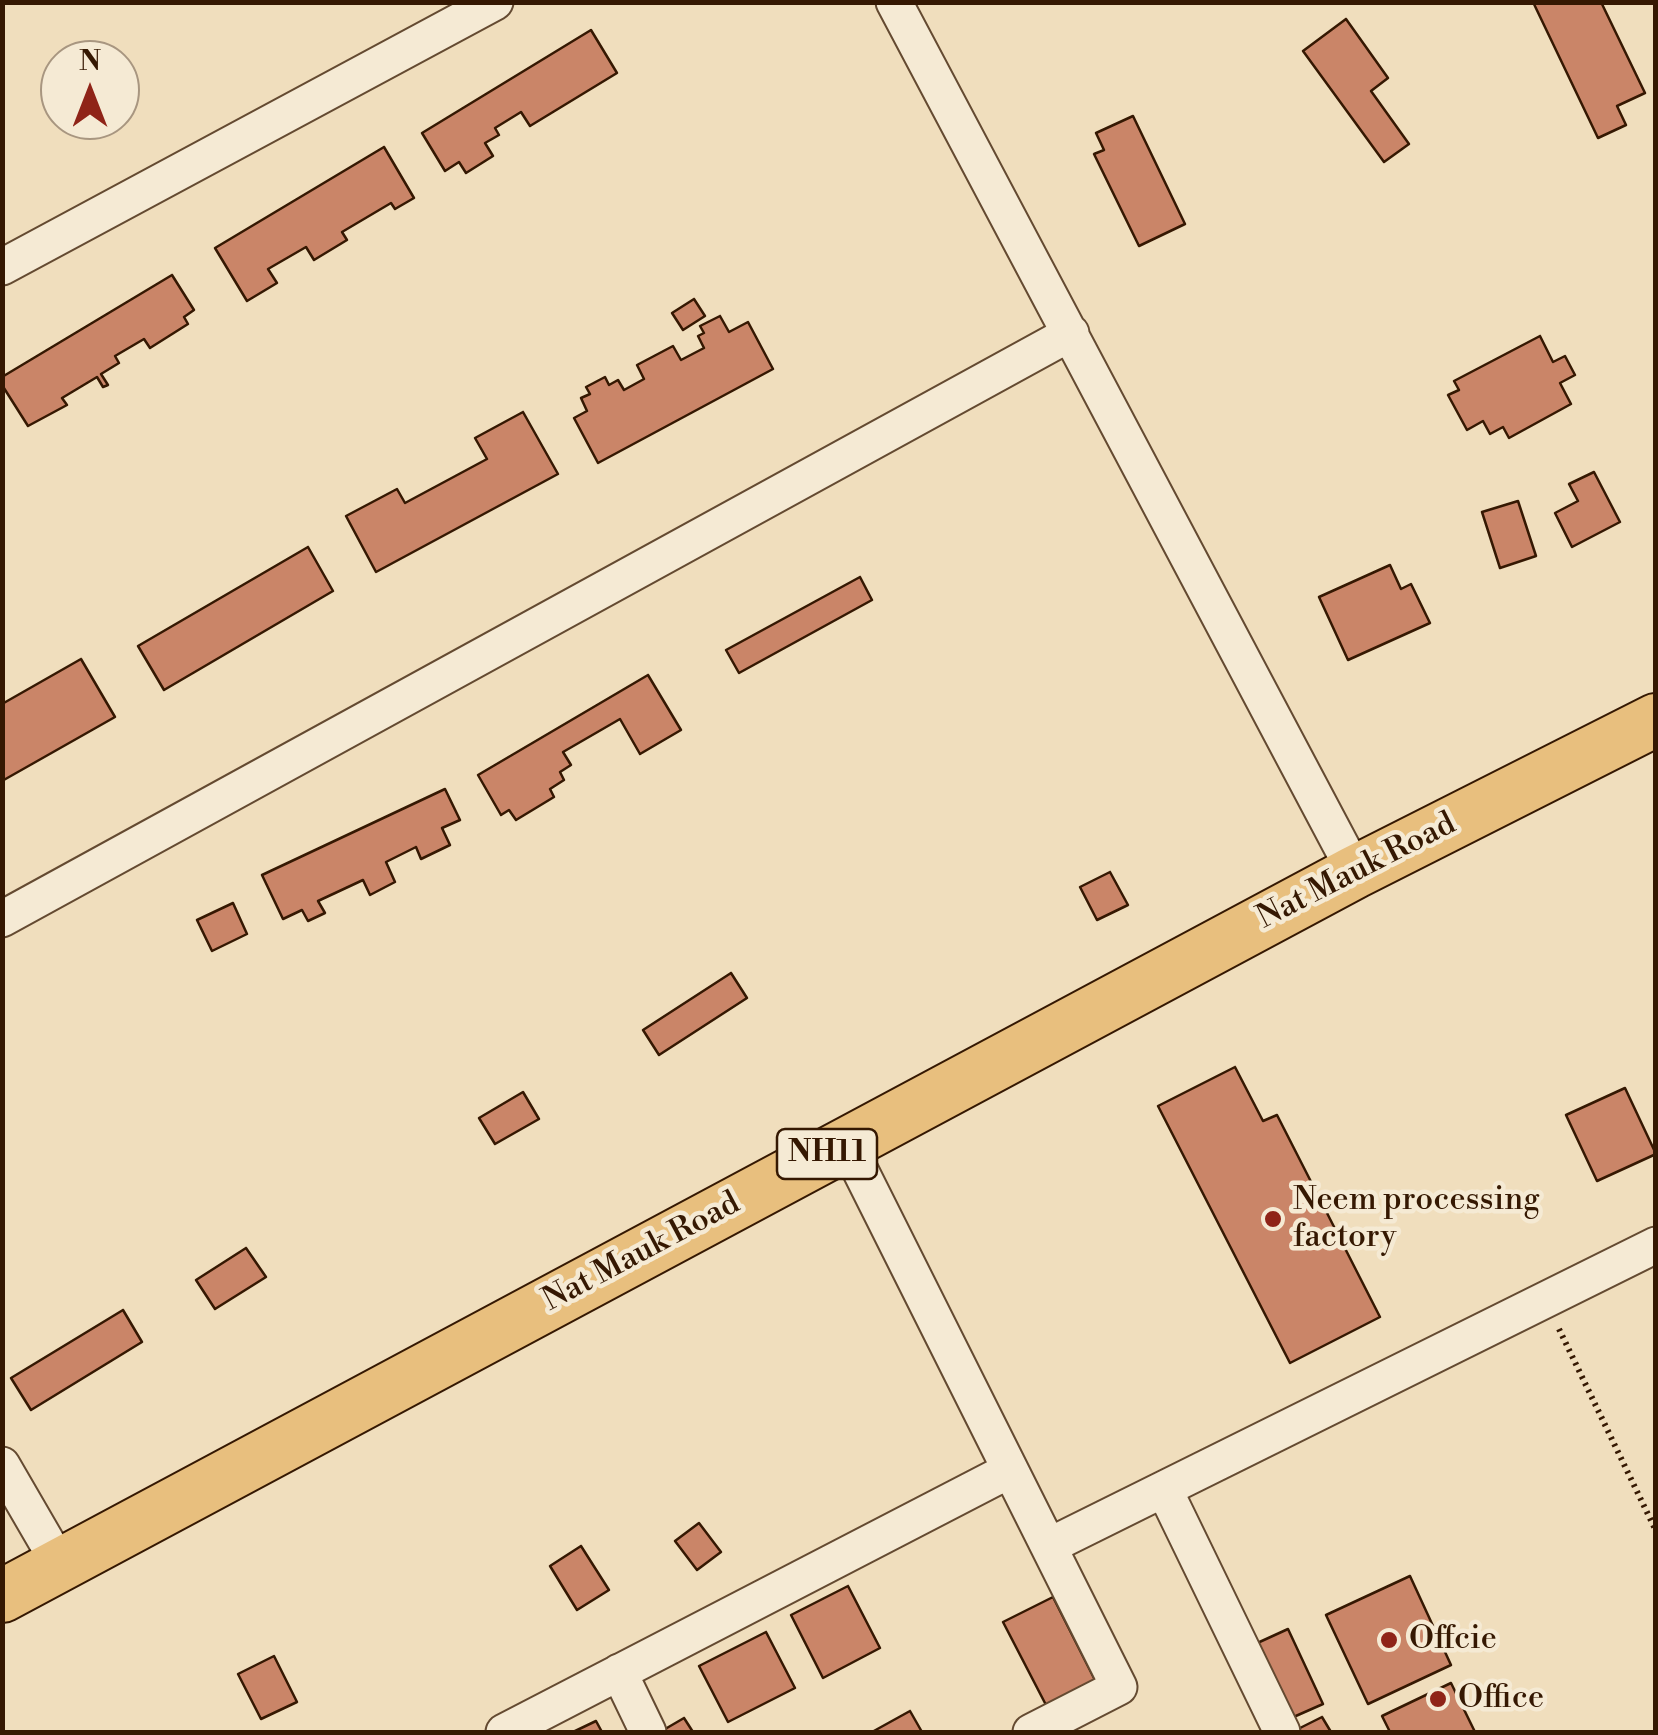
<!DOCTYPE html>
<html>
<head>
<meta charset="utf-8">
<style>
  body { margin:0 }
  #map { position:relative; width:1658px; height:1735px; overflow:hidden; background:#f0debd; font-family:"Libre Bodoni",serif }
  canvas { display:block }
  .frame { position:absolute; inset:0; border:5px solid #351802; pointer-events:none }
  .north { position:absolute; left:40px; top:40px; width:100px; height:100px; box-sizing:border-box; background:#f5ead4; border:2px solid #a89680; border-radius:50%; rotate:0deg; font-size:28px; font-weight:700; line-height:40px; text-align:center; color:#351802 }
  .north::after { content:''; display:block; margin:auto; width:35px; height:45px; background:#8f2418; clip-path:polygon(50% 0,100% 100%,50% 72%,0 100%) }
</style>
</head>
<body>
<div id="map">
<canvas width="1658" height="1735"></canvas>
<div class="frame"></div>
<div class="north">N</div>
</div>
<script>
const ctx = document.querySelector('canvas').getContext('2d');
ctx.lineJoin = 'round';
function paint(path, color) { ctx.fillStyle = color; ctx.fill(path, 'evenodd'); }
const toPath = rows => new Path2D(rows.map(r => 'M' + r).join(''));
function stroke(path, color, width, dash) { ctx.strokeStyle = color; ctx.lineWidth = width; ctx.lineCap = dash ? 'butt' : 'round'; ctx.setLineDash(dash || []); ctx.stroke(path); }
function write(font, color, halo, rows, align = 'center') {
  ctx.font = font + ' "Libre Bodoni",serif'; ctx.lineWidth = 9; ctx.setLineDash([]); ctx.textBaseline = 'middle'; ctx.strokeStyle = halo; ctx.fillStyle = color; for (const [text, x, y, turn = 0] of rows) {
    ctx.save(); ctx.translate(x, y); ctx.rotate((+turn || 0) * Math.PI / 180); ctx.textAlign = isNaN(turn) ? turn : align; if (halo) ctx.strokeText(text, 0, 0); ctx.fillText(text, 0, 0); ctx.restore();
  }
}
const building = toPath([
  [1533,2,1601,2,1645,93,1617,106,1626,125,1598,138,1533,2],
  [1346,19,1388,78,1371,91,1409,144,1384,162,1303,51,1346,19],
  [591,30,617,73,530,126,521,112,495,128,499,135,485,143,493,156,466,173,459,162,445,171,422,133,591,30],
  [1133,116,1185,224,1139,246,1094,154,1104,150,1096,133,1133,116],
  [384,147,414,198,395,209,391,203,342,232,347,240,314,260,306,247,268,269,277,283,247,301,215,248,384,147],
  [172,275,194,310,184,317,188,324,150,348,144,339,115,356,119,363,101,374,108,385,103,387,97,377,62,398,67,405,28,426,2,385,2,377,172,275],
  [694,299,705,316,683,330,672,313,694,299],
  [720,316,729,332,748,322,773,369,598,463,574,418,587,411,581,398,590,394,586,387,605,377,609,385,618,380,624,390,644,379,637,365,673,346,681,360,704,348,698,336,704,333,700,326,720,316],
  [1540,336,1553,362,1565,356,1575,375,1560,383,1571,404,1509,438,1503,427,1490,434,1483,421,1467,430,1448,395,1459,390,1454,381,1540,336],
  [523,412,558,474,376,572,346,516,397,489,405,503,487,459,475,438,523,412],
  [1594,472,1620,522,1572,547,1555,513,1578,501,1569,484,1594,472],
  [1518,501,1536,556,1500,568,1482,512,1518,501],
  [308,547,333,591,164,690,138,646,308,547],
  [1390,565,1401,589,1411,584,1430,623,1348,660,1319,597,1390,565],
  [860,577,872,600,739,673,726,650,860,577],
  [81,659,115,717,2,781,2,704,81,659],
  [648,675,681,730,640,754,620,719,563,752,571,765,560,772,564,780,550,789,554,797,516,820,509,810,501,815,478,775,648,675],
  [445,789,460,820,442,828,450,845,421,859,416,847,386,862,395,882,370,895,363,880,318,901,325,913,308,921,302,910,283,919,262,875,445,789],
  [1110,872,1128,905,1097,920,1080,887,1110,872],
  [233,903,247,934,212,951,197,920,233,903],
  [731,973,747,998,659,1055,643,1030,731,973],
  [1235,1067,1263,1121,1277,1115,1380,1317,1290,1363,1158,1106,1235,1067],
  [1625,1088,1656,1154,1597,1181,1566,1115,1625,1088],
  [523,1092,539,1119,495,1144,479,1118,523,1092],
  [246,1248,266,1277,215,1309,196,1280,246,1248],
  [123,1310,142,1342,31,1410,11,1378,123,1310],
  [699,1523,721,1552,697,1570,675,1541,699,1523],
  [581,1546,609,1590,577,1610,550,1566,581,1546],
  [1410,1576,1451,1665,1368,1704,1326,1615,1410,1576],
  [848,1586,880,1648,823,1678,791,1615,848,1586],
  [1053,1597,1095,1680,1046,1705,1003,1622,1053,1597],
  [1288,1629,1323,1704,1289,1719,1253,1645,1288,1629],
  [766,1632,795,1688,728,1722,699,1666,766,1632],
  [274,1656,297,1702,261,1719,238,1674,274,1656],
  [1451,1683,1475,1732,1390,1732,1382,1716,1451,1683],
  [910,1711,922,1732,872,1732,910,1711],
  [1322,1717,1331,1732,1297,1732,1296,1730,1322,1717],
  [684,1718,693,1732,660,1732,684,1718],
  [596,1721,602,1732,573,1732,596,1721]
]);
paint(building, '#ca8568');
stroke(building, '#351802', 2.5);
const minor = toPath([
  [894,2,1355,872],
  [2,267,495,2],
  [2,919,1071,333],
  [847,1144,1119,1687,1031,1732],
  [2,1465,60,1565],
  [1164,1489,1282,1732],
  [1049,1546,1656,1245],
  [619,1672,648,1732],
  [504,1732,1010,1470]
]);
const highway = toPath([
  [2,1596,1355,872,1656,720]
]);
stroke(minor, '#644a31', 39);
stroke(highway, '#351802', 56);
stroke(toPath([
  [1559,1329,1656,1531]
]), '#351802', 6, [2.5, 5]);
stroke(minor, '#f5ead4', 35);
stroke(highway, '#e8bf7e', 52);
for (const [x, y, r, color] of [
  [1273,1219,10,"#8f2418"],
  [1389,1640,10,"#8f2418"],
  [1438,1699,10,"#8f2418"]
]) { const dot = new Path2D(); dot.arc(x, y, r, 0, 2 * Math.PI); ctx.fillStyle = color; ctx.fill(dot); stroke(dot, '#f5ead4', 4); }
for (const [x, y, w] of [
  [827,1154,100]
]) { const box = new Path2D(); box.roundRect(x - w / 2, y - 25, w, 50, 8); ctx.fillStyle = '#f5ead4'; ctx.fill(box); stroke(box, '#351802', 2.5); }
write('bold 30px', '#351802', null, [
  ["NH11",827,1154]
]);
write('32px', '#351802', '#f5ead4', [
  ["Nat Mauk Road",1357,872,-27],
  ["Nat Mauk Road",642,1253,-28]
]);
write('32px', '#351802', '#f5ead4', [
  ["Neem processing",1293,1201],
  ["factory",1293,1238],
  ["Offcie",1409,1640],
  ["Office",1458,1699]
], 'left');
</script>
</body>
</html>
